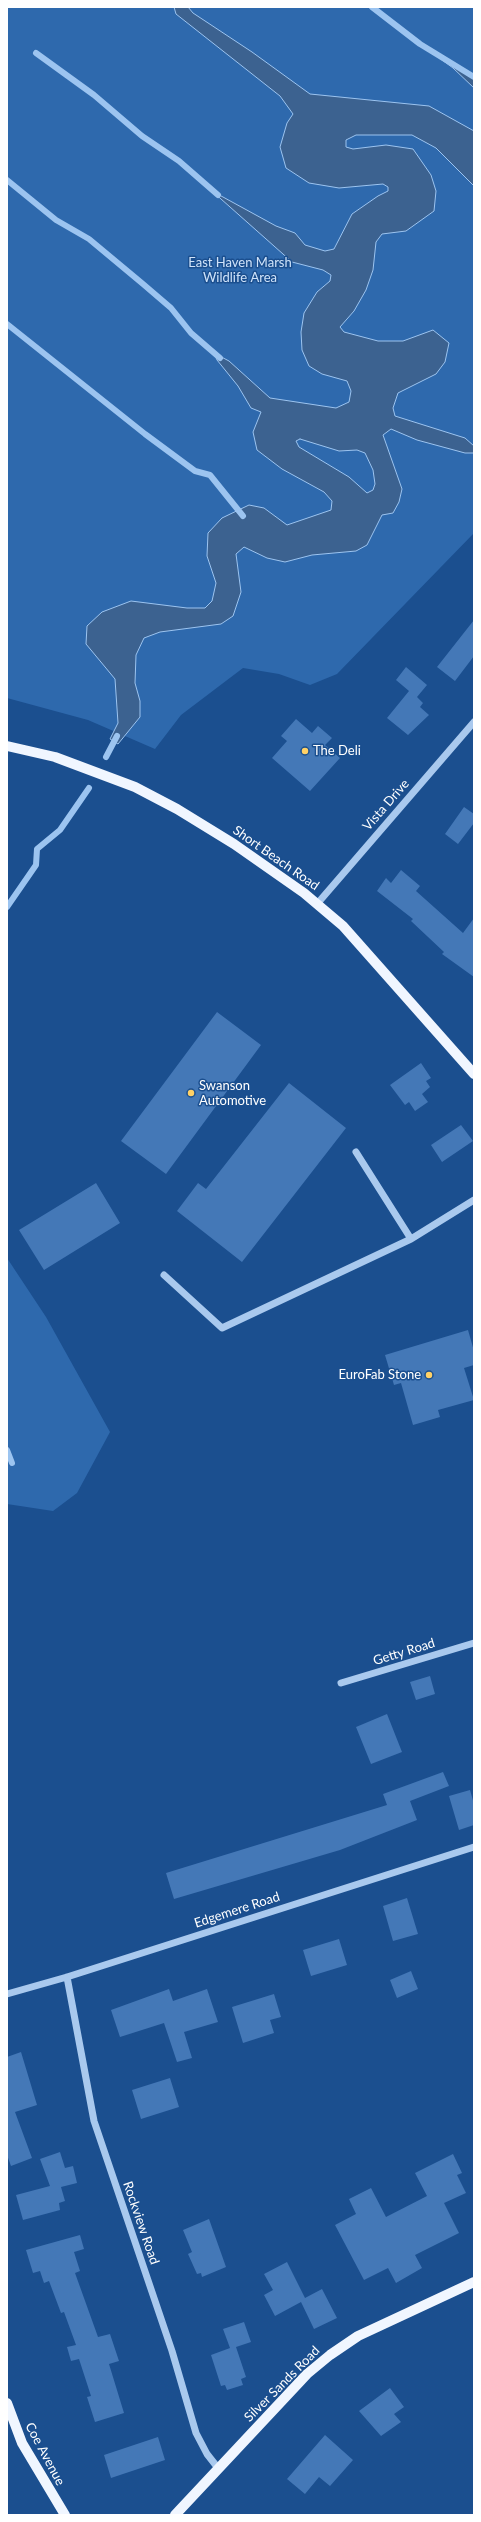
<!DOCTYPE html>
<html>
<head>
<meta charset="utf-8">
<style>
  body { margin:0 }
  #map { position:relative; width:481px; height:2522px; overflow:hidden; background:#1b4f8f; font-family:Lato,sans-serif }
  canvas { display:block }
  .frame { position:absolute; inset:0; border:8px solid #fff; pointer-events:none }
</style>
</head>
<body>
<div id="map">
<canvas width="481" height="2522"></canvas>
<div class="frame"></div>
</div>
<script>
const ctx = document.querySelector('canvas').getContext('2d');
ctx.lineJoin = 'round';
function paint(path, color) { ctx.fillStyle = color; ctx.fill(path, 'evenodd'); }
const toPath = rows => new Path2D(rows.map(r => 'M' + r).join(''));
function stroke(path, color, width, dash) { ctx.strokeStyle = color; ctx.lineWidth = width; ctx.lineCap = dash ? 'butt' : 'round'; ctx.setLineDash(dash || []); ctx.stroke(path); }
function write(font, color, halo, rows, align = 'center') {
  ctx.font = font + ' Lato,sans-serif'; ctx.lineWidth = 3; ctx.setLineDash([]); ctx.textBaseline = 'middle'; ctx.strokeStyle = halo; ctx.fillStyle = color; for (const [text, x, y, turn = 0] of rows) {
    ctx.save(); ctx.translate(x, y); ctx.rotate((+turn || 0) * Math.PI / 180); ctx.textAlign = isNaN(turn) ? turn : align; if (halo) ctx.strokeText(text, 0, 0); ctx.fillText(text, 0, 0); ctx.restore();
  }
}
paint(toPath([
  [7,7,474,7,474,533,337,674,310,685,279,674,243,668,181,715,155,749,88,720,7,698],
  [7,1258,46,1317,110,1432,77,1493,53,1511,7,1504]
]), '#2e69ad');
const water = toPath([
  [174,7,188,7,193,13,252,52,310,94,429,106,474,131,474,186,436,148,412,135,356,135,346,140,346,147,353,149,386,145,413,149,431,175,436,191,434,211,406,231,382,234,376,242,373,270,366,290,354,311,340,327,344,332,378,341,403,341,433,330,449,343,445,362,436,374,398,393,393,408,395,416,465,438,474,446,474,453,465,453,417,440,391,429,383,435,402,489,399,502,393,513,382,515,367,545,356,551,312,555,285,562,267,558,244,547,236,554,241,592,233,616,221,624,160,632,144,638,136,655,135,683,140,701,140,717,118,744,110,739,118,723,115,679,86,644,87,626,102,612,131,601,187,608,205,608,212,601,216,583,207,556,208,533,222,518,249,505,264,508,287,525,331,510,332,501,324,492,282,469,257,450,253,432,261,412,251,408,238,386,217,360,214,353,229,361,270,398,336,408,349,402,351,391,347,381,322,374,309,366,302,350,301,332,304,313,317,292,330,281,331,275,323,270,292,262,212,191,276,226,295,233,305,245,325,251,334,249,352,214,378,196,388,191,388,187,383,184,339,188,309,183,286,168,280,147,287,123,293,114,280,96,176,14,174,7],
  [300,439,339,451,357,450,365,453,373,470,375,484,373,490,367,493,349,477,299,447,296,441,300,439],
  [420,44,474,77,474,88,453,68,420,44]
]);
paint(water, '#3c6290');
stroke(water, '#9cc4f0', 1);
stroke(toPath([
  [372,7,420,44,474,77],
  [36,53,94,95,142,136,179,161,218,195],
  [7,180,56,220,89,239,143,284,171,308,191,333,220,358],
  [7,324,145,434,195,471,210,475,243,516],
  [106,757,117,736],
  [7,907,36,865,37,849,60,830,89,788],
  [7,1450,12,1463]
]), '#9cc4f0', 6);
paint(toPath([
  [474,620,474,656,455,681,437,667],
  [406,667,427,685,417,697,423,703,420,707,429,715,408,735,387,718,409,691,396,680],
  [296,719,312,733,318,726,332,738,325,745,340,758,310,791,272,758,287,741,281,736],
  [464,807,474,814,474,823,458,844,445,834],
  [401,870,420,886,416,891,463,933,474,918,474,977,442,954,444,952,411,921,413,919,377,891,386,878,391,883],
  [217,1012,261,1045,166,1174,121,1141],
  [421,1063,431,1078,426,1081,430,1087,422,1094,428,1102,415,1111,409,1102,405,1105,390,1085],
  [289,1083,346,1128,242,1262,177,1211,198,1183,206,1189],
  [461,1125,473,1141,442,1162,431,1145],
  [96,1183,120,1223,44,1270,19,1230],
  [468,1330,474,1351,474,1365,464,1368,474,1400,438,1410,440,1417,413,1425,401,1383,394,1385,385,1355],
  [430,1676,435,1694,416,1700,410,1682],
  [387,1714,402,1752,371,1764,356,1727],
  [443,1772,449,1786,410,1801,417,1820,340,1850,174,1899,166,1873,387,1805,383,1794],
  [470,1790,474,1804,474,1825,459,1830,449,1796],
  [407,1898,418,1934,393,1941,383,1906],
  [339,1939,347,1965,311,1976,303,1950],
  [411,1971,418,1989,397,1998,390,1980],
  [169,1989,173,2001,207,1989,218,2022,184,2032,192,2058,177,2062,164,2023,120,2037,111,2010],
  [274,1994,281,2017,270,2020,274,2033,243,2043,232,2007],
  [21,2052,37,2105,15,2112,32,2158,11,2166,7,2155,7,2057],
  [170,2078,179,2107,141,2119,132,2090],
  [60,2152,65,2168,73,2166,77,2183,61,2187,65,2201,59,2203,60,2210,23,2220,16,2195,50,2186,40,2159],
  [453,2154,462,2173,457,2175,466,2193,444,2203,459,2233,415,2255,422,2268,396,2283,388,2268,364,2280,335,2225,356,2214,349,2199,371,2188,386,2217,427,2196,415,2173],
  [209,2219,226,2267,202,2277,201,2273,197,2274,188,2254,192,2252,183,2230],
  [80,2235,84,2249,74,2252,80,2271,75,2273,98,2337,110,2334,119,2361,109,2364,124,2413,95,2422,87,2397,91,2396,79,2359,71,2361,67,2347,76,2345,64,2312,61,2313,49,2281,44,2283,40,2271,33,2273,26,2250],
  [287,2262,305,2298,322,2289,337,2318,314,2329,301,2302,275,2316,264,2295,273,2290,264,2274],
  [244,2322,251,2342,236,2347,246,2377,241,2379,243,2385,227,2390,225,2385,221,2386,211,2355,230,2348,223,2329],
  [390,2388,404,2407,394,2414,401,2422,381,2436,359,2411],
  [325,2435,353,2460,330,2486,319,2477,305,2494,287,2479],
  [158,2437,165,2460,111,2478,104,2455]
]), '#4478b7');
stroke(toPath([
  [317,904,474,722],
  [356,1152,411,1239],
  [164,1275,222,1328,411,1239,474,1200],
  [341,1683,474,1643],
  [67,1977,94,2121,172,2351,196,2433,207,2454,218,2468],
  [7,1994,67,1977,474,1847]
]), '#a9c9ee', 7);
stroke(toPath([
  [7,746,55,757,135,787,177,809,234,844,304,893,343,926,474,1074],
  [7,2403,22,2443,65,2515],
  [175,2515,307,2374,330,2355,358,2336,474,2282]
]), '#f0f6ff', 10);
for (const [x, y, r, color] of [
  [305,751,4,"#ffd166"],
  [191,1093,4,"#ffd166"],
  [429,1375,4,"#ffd166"]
]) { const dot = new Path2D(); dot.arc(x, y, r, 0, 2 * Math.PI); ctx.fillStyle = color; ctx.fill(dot); stroke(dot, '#1b4f8f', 1.5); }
write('13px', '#cfe3fa', '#1b4f8f', [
  ["East Haven Marsh",240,263],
  ["Wildlife Area",240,278]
]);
write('13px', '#fff', '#1b4f8f', [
  ["The Deli",313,751],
  ["Swanson",199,1086],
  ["Automotive",199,1101],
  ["EuroFab Stone",421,1375,"right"]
], 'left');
write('13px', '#fff', '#1b4f8f', [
  ["Vista Drive",386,805,-49],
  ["Short Beach Road",276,858,35],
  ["Getty Road",404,1652,-17],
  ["Edgemere Road",237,1910,-18],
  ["Rockview Road",141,2223,71],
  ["Silver Sands Road",282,2384,-45],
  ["Coe Avenue",45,2454,62]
]);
</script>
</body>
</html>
